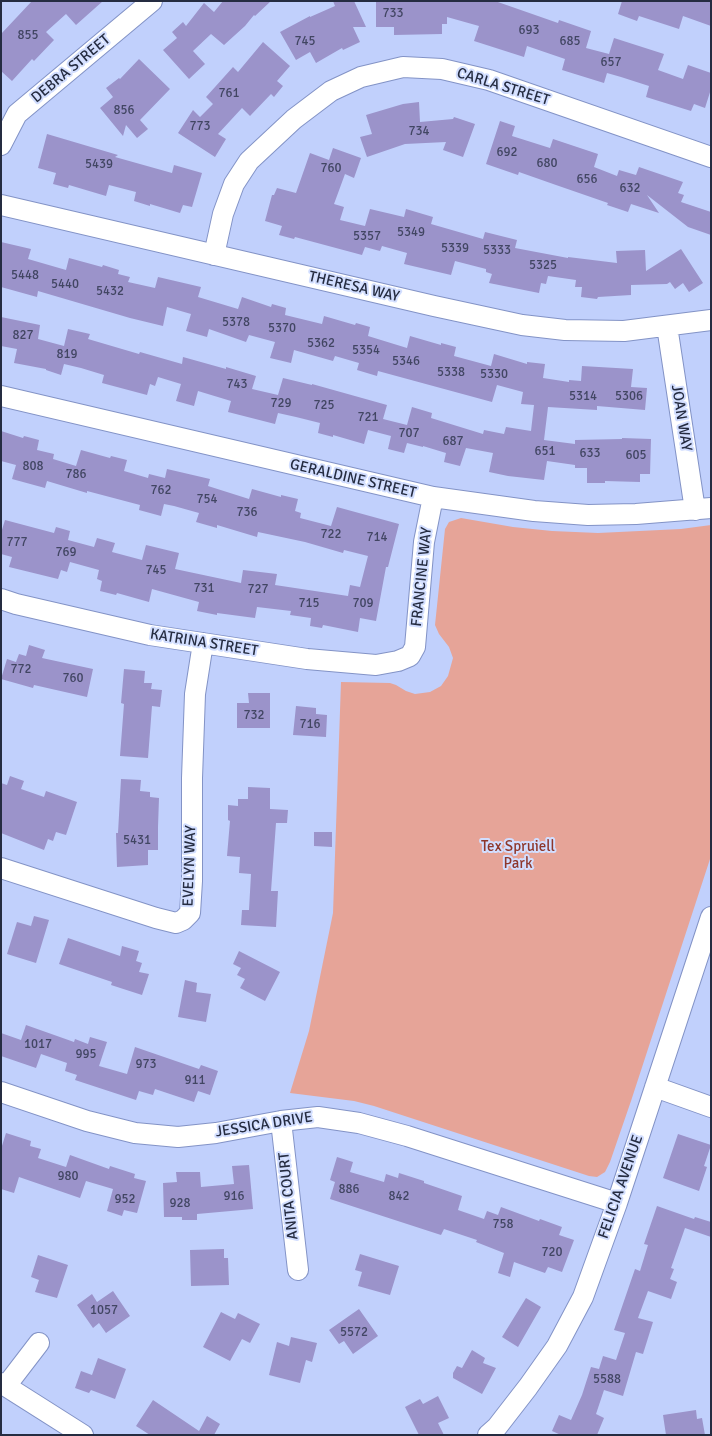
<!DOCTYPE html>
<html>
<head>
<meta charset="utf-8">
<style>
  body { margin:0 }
  #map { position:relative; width:712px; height:1436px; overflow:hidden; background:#c1d0fc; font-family:Signika,sans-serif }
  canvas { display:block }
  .frame { position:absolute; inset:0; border:2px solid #252c41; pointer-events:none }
</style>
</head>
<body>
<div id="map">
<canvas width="712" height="1436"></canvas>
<div class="frame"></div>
</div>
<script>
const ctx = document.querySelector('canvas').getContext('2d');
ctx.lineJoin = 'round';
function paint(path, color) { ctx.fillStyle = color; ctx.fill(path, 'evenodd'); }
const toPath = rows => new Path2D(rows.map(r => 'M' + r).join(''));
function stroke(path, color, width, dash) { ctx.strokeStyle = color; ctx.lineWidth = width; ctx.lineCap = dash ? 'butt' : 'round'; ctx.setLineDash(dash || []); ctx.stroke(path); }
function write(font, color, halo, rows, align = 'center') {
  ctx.font = font + ' Signika,sans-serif'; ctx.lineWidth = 4; ctx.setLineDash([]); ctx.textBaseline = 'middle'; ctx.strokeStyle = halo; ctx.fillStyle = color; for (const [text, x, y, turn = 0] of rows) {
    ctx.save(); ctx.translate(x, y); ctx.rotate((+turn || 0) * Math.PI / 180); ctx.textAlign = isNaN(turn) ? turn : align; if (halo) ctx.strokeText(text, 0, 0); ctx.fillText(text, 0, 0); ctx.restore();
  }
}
paint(toPath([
  [461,518,513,527,552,531,598,533,681,529,711,525,711,856,631,1101,610,1162,605,1172,597,1177,589,1176,374,1106,354,1101,290,1093,309,1031,333,913,341,682,390,683,396,685,406,691,415,694,430,692,441,686,448,676,453,658,449,647,439,634,435,625,445,529,449,522]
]), '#e6a498');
paint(toPath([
  [32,1,103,1,76,25,66,14,46,32,54,40,34,61,32,59,12,81,1,71,1,34],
  [223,1,271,1,255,16,254,15,245,26,224,45,211,34,193,51,205,64,189,79,163,50,177,38,172,32,183,22,186,26,204,3,214,12],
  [333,1,354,1,366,27,353,27,360,42,343,50,342,48,316,63,310,52,296,60,280,32,310,16,310,17,335,6],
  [376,1,495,1,558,23,559,20,591,31,586,48,609,54,614,38,664,54,658,70,683,79,688,65,711,73,711,89,705,108,694,104,691,111,646,97,649,86,621,77,607,73,604,83,562,70,565,59,527,46,524,57,474,41,479,26,447,17,447,24,442,24,442,34,394,35,394,27,376,27],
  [622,1,711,1,711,26,683,16,679,29,639,16,637,21,618,14],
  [263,42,290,66,277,81,283,86,274,97,271,94,250,116,242,108,218,134,226,139,215,157,178,133,193,110,200,117,213,104,206,97,233,67,238,72],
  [139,59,170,89,140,120,148,129,137,138,126,125,123,136,100,108,113,97,106,88,119,78,120,79],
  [419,102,420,122,453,119,454,117,475,124,463,157,443,150,446,142,405,144,367,157,360,137,372,134,366,115,403,104],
  [500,121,515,126,512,136,550,148,553,139,598,154,594,167,617,176,619,170,636,175,639,167,683,182,678,193,684,195,681,202,711,212,711,235,688,227,647,195,659,213,631,204,628,212,607,205,608,203,556,185,519,172,518,175,486,164],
  [47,134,118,155,115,157,172,173,174,165,202,173,192,207,183,205,180,213,150,204,150,206,134,201,136,192,109,185,106,196,69,185,68,188,53,184,56,173,38,168],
  [333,148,361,158,354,178,345,174,334,204,344,207,340,220,365,226,370,209,404,217,406,209,433,217,431,224,483,239,485,232,517,240,515,248,568,258,568,257,617,263,616,251,645,250,646,271,681,249,703,283,689,292,683,283,675,289,670,282,667,284,631,285,631,295,598,297,597,299,581,297,582,287,575,287,576,280,548,276,546,284,541,283,539,293,489,283,492,274,486,272,486,269,455,261,451,275,404,264,407,253,382,246,380,251,365,247,362,255,295,237,294,239,279,235,282,226,265,221,272,195,274,195,277,188,296,193,310,153,329,160],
  [1,242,31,249,28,259,66,270,69,258,102,267,103,265,119,270,118,274,130,277,128,282,155,288,158,277,201,287,198,297,238,309,242,297,271,307,272,304,286,308,285,315,322,324,324,316,355,325,356,323,370,327,368,336,407,348,410,336,441,345,441,343,456,347,454,356,491,366,494,354,527,364,527,362,545,364,543,378,569,382,569,380,581,381,582,366,633,369,631,387,647,388,645,410,597,406,597,410,548,407,544,440,575,444,575,440,622,439,622,438,651,439,650,474,640,474,640,482,605,481,605,483,587,483,587,468,575,468,575,465,547,461,544,480,508,476,489,472,493,453,466,448,460,466,444,462,446,453,423,446,423,447,407,443,404,453,388,449,391,436,368,430,364,444,333,435,333,437,318,433,320,423,296,417,278,413,275,424,228,412,231,401,198,391,194,406,176,401,181,384,158,377,155,386,150,384,147,395,102,383,104,375,81,368,64,364,61,375,46,370,46,369,14,363,17,349,1,346,1,317,40,325,38,339,64,346,68,329,90,334,88,339,139,354,140,352,182,364,183,357,226,369,226,367,256,376,252,389,278,395,283,378,312,385,312,384,387,405,383,419,407,425,412,407,432,413,431,418,483,434,484,430,504,434,506,427,531,431,534,405,521,404,523,392,497,385,492,402,378,371,377,376,357,370,359,363,335,356,333,361,294,350,291,363,270,358,275,342,249,335,246,342,209,329,207,337,186,331,191,314,167,307,163,326,130,318,38,291,37,297,1,287],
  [1,431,23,438,24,436,39,440,37,450,54,454,53,459,76,466,81,450,110,458,111,456,127,460,124,471,148,478,149,474,165,478,167,469,210,479,208,486,249,499,252,489,281,497,281,495,298,499,295,511,301,513,300,518,331,526,337,507,399,524,388,567,386,567,376,621,360,618,358,632,323,625,322,628,310,626,311,618,290,615,291,611,257,607,255,618,217,613,217,615,197,611,199,602,152,589,149,602,117,593,116,595,100,591,102,581,97,579,99,570,70,562,67,572,61,570,58,579,9,567,12,557,1,554,1,533,5,520,54,533,56,527,70,531,68,540,94,547,97,538,115,543,112,552,142,560,146,545,179,553,175,569,241,583,243,570,277,574,275,585,348,596,350,585,360,587,368,556,344,550,343,553,305,542,258,532,257,537,217,525,217,528,196,522,199,513,174,506,164,504,161,516,139,510,140,505,87,491,87,493,47,481,45,488,12,479,16,465,1,461],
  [29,645,45,650,42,658,93,669,87,697,34,685,33,688,1,679,7,659,16,662,19,654,26,656],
  [124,669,145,671,144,683,152,683,151,689,162,690,160,707,152,706,148,758,120,756,124,704,121,703],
  [248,693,270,693,270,728,237,728,237,703,249,703],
  [296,706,316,708,316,714,327,715,326,737,293,735],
  [10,776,24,781,21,789,44,797,46,791,77,802,66,835,56,832,53,841,48,839,44,850,1,833,1,783,7,785],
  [121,779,141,780,140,791,150,792,150,797,159,798,158,827,158,850,148,850,148,865,117,867,116,833,118,833],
  [248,787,270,788,270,809,288,810,287,823,276,823,271,891,278,891,276,927,241,925,242,910,249,910,251,874,239,873,240,857,227,856,230,821,228,820,228,805,238,806,238,799,248,799],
  [314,832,332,832,332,847,314,846],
  [34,916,49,920,36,963,7,954,17,922,31,926],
  [68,938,120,956,122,946,139,951,136,961,142,963,139,972,149,974,142,995,111,985,112,982,59,964],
  [239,951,280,972,265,1001,240,988,245,979,237,975,241,968,233,964],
  [185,980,197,983,196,992,211,994,206,1022,178,1017],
  [26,1025,74,1042,75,1039,88,1044,90,1037,107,1042,99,1066,127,1074,135,1047,199,1069,201,1065,218,1071,210,1095,198,1091,194,1102,155,1089,153,1095,139,1091,136,1100,75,1080,77,1075,65,1071,67,1063,41,1054,36,1068,1,1056,1,1033,21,1040],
  [6,1133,31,1141,30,1146,41,1149,38,1158,66,1167,70,1155,109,1169,110,1166,135,1174,134,1178,146,1181,137,1213,124,1210,122,1216,107,1211,113,1189,86,1181,80,1198,19,1177,14,1193,1,1189,1,1149],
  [678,1134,711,1145,704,1166,707,1167,699,1191,663,1178],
  [337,1157,353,1162,350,1172,384,1182,386,1174,398,1178,399,1173,424,1181,424,1183,462,1196,458,1210,484,1219,487,1211,498,1215,501,1207,539,1221,540,1219,562,1227,559,1235,574,1240,562,1272,548,1267,545,1273,514,1262,510,1277,498,1273,504,1253,476,1242,477,1240,444,1229,441,1235,330,1199,335,1182,330,1180],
  [249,1165,253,1209,197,1214,197,1220,182,1220,182,1217,164,1217,163,1183,177,1182,176,1172,200,1172,201,1187,234,1184,232,1166],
  [657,1206,694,1219,695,1217,711,1222,711,1237,685,1228,671,1268,674,1269,670,1279,677,1282,671,1299,648,1291,638,1318,653,1322,643,1354,636,1352,623,1396,604,1390,596,1414,604,1418,597,1435,561,1435,552,1431,559,1415,571,1420,582,1395,591,1367,599,1369,603,1356,616,1360,625,1333,614,1330,635,1269,640,1271,648,1245,644,1244],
  [224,1249,224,1258,228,1258,229,1285,191,1286,190,1250],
  [360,1254,399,1266,390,1295,358,1286,362,1272,355,1270],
  [38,1255,68,1265,57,1298,35,1292,39,1280,31,1277],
  [113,1291,130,1316,106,1333,99,1323,93,1328,77,1305,92,1294,97,1302],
  [526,1298,541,1307,518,1347,502,1337],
  [359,1309,378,1336,353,1354,344,1341,339,1344,329,1330],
  [221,1312,235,1319,238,1313,260,1324,250,1343,242,1339,230,1361,203,1347],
  [291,1337,317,1343,312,1362,306,1360,300,1383,269,1375,277,1342,289,1346],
  [472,1350,485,1358,483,1363,496,1368,482,1394,453,1378,453,1373,457,1366,462,1368],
  [98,1358,126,1369,115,1399,91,1390,89,1393,75,1388,81,1371,92,1375],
  [438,1396,449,1418,438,1423,444,1435,419,1435,405,1407,420,1399,423,1404],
  [153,1400,199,1431,207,1416,220,1424,214,1435,150,1435,136,1426],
  [696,1410,697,1419,702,1418,705,1435,666,1435,663,1415]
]), '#9b93ca');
const minor = toPath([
  [1,145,17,114,152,1],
  [1,205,434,306,522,325,565,330,624,331,711,320],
  [214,255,223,214,234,184,249,161,294,119,331,91,361,77,403,67,442,69,489,80,711,157],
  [667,326,695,510],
  [1,396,433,497,534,511,588,515,636,514,711,508],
  [1,599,16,604,150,635,307,659,376,665,398,661,410,656,415,647,424,542,433,497],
  [1,868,156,918,176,923,183,920,190,913,192,881,192,778,195,694,203,643],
  [655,1087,711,1107],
  [1,1092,87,1121,135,1133,178,1137,216,1133,281,1121,318,1117,359,1123,407,1136,617,1203],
  [281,1121,298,1270],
  [1,1383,83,1435],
  [6,1386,39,1343],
  [488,1435,497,1427,528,1387,557,1346,583,1297,617,1203,711,917]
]);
stroke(minor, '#8393c6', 22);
stroke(minor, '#fff', 20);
write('13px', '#424663', null, [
  ["733",393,14],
  ["693",529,31],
  ["855",28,36],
  ["745",305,42],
  ["685",570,42],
  ["657",611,63],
  ["761",229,94],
  ["856",124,111],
  ["773",200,127],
  ["734",419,132],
  ["692",507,153],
  ["680",547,164],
  ["5439",99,165],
  ["760",331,169],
  ["656",587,180],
  ["632",630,189],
  ["5349",411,233],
  ["5357",367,237],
  ["5339",455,249],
  ["5333",497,251],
  ["5325",543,266],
  ["5448",25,276],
  ["5440",65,285],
  ["5432",110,292],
  ["5378",236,323],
  ["5370",282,329],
  ["827",23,336],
  ["5362",321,344],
  ["5354",366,351],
  ["819",67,355],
  ["5346",406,362],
  ["5338",451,373],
  ["5330",494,375],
  ["743",237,385],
  ["5314",583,397],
  ["5306",629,397],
  ["729",281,404],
  ["725",324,406],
  ["721",368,418],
  ["707",409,434],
  ["687",453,442],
  ["651",545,452],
  ["633",590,454],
  ["605",636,456],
  ["808",33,467],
  ["786",76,475],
  ["762",161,491],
  ["754",207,500],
  ["736",247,513],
  ["722",331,535],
  ["714",377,538],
  ["777",17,543],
  ["769",66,553],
  ["745",156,571],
  ["731",204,589],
  ["727",258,590],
  ["715",309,604],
  ["709",363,604],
  ["772",21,670],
  ["760",73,679],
  ["732",254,716],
  ["716",310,725],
  ["5431",137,841],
  ["1017",38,1045],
  ["995",86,1055],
  ["973",146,1065],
  ["911",195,1081],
  ["980",68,1177],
  ["886",349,1190],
  ["916",234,1197],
  ["842",399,1197],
  ["952",125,1200],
  ["928",180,1204],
  ["758",503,1225],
  ["720",552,1253],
  ["1057",104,1311],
  ["5572",354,1333],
  ["5588",607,1380]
]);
write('15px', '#252c41', '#d2deff', [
  ["DEBRA STREET",71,69,-40],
  ["CARLA STREET",503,87,17],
  ["THERESA WAY",354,287,13],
  ["JOAN WAY",681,418,81],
  ["GERALDINE STREET",353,479,13],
  ["FRANCINE WAY",422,577,-84],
  ["KATRINA STREET",204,643,9],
  ["EVELYN WAY",190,866,-88],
  ["JESSICA DRIVE",264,1125,-9],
  ["FELICIA AVENUE",621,1187,-71],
  ["ANITA COURT",289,1196,-96]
]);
write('15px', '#8e372b', '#d2deff', [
  ["Tex Spruiell",518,847],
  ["Park",518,864]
]);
</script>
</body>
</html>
